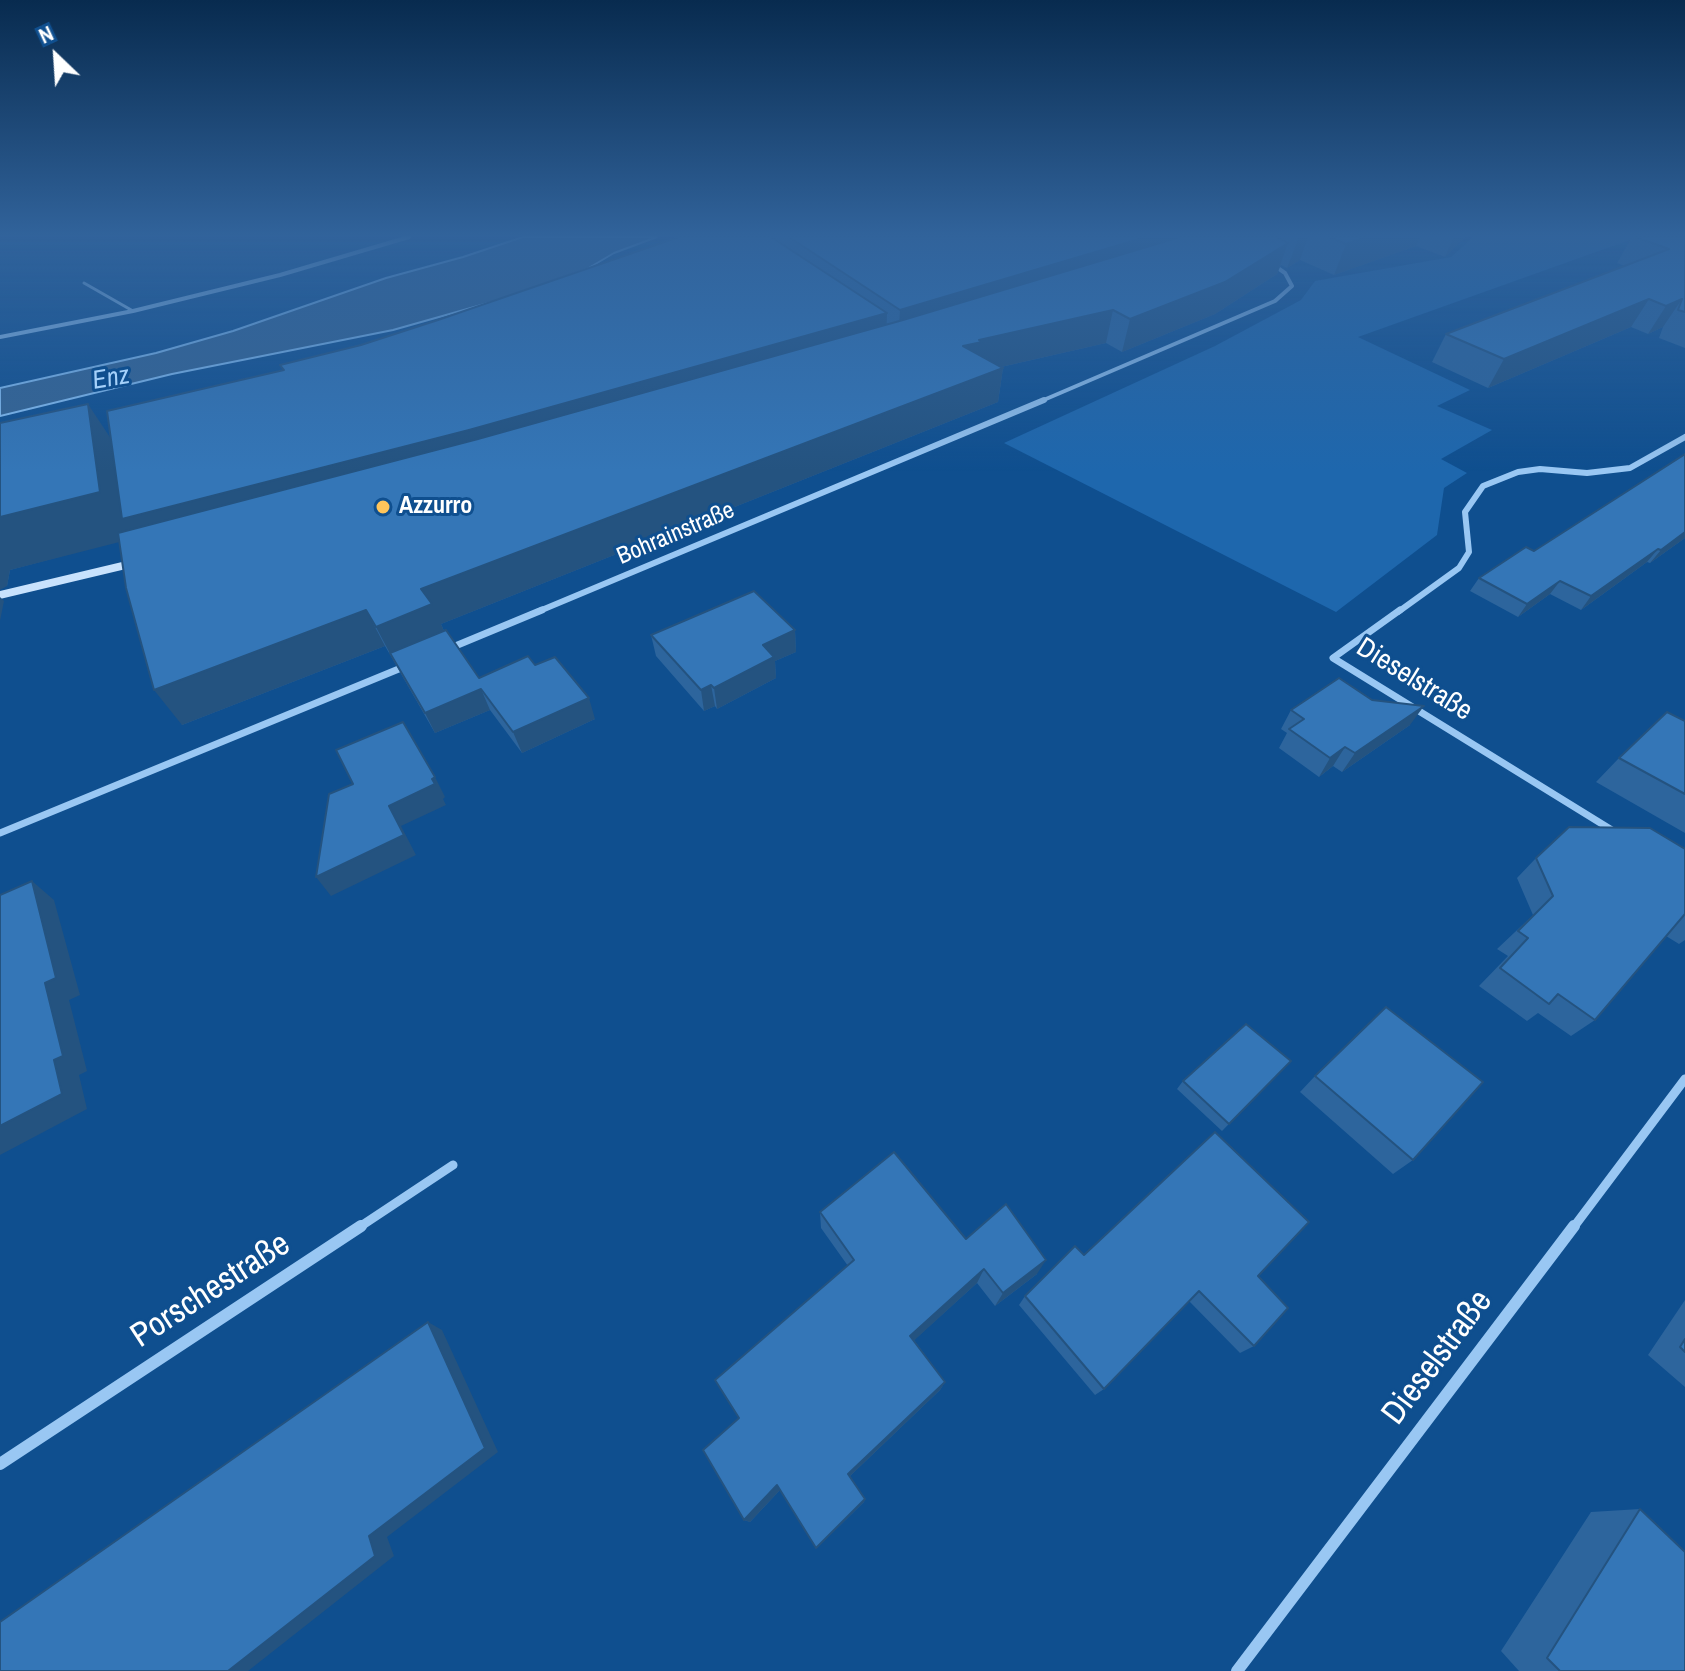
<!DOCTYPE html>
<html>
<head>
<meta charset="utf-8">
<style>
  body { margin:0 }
  #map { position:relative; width:1685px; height:1671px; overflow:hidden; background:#0f4f8f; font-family:"Archivo Narrow",sans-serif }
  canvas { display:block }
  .north { position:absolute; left:16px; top:16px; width:80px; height:80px; -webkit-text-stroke:6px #0f4f8f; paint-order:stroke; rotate:335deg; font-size:22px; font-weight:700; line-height:32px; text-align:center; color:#fff }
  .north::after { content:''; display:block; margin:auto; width:28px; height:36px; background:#fff; clip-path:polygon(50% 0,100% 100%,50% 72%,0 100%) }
</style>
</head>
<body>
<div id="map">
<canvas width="1685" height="1671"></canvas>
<div class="north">N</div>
</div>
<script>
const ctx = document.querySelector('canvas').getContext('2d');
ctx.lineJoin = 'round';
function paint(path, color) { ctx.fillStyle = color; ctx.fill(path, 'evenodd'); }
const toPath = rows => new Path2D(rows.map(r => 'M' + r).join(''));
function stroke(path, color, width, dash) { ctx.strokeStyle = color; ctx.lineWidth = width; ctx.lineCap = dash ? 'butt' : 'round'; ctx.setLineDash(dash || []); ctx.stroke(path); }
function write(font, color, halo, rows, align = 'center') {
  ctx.font = font + ' "Archivo Narrow",sans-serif'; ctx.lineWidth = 6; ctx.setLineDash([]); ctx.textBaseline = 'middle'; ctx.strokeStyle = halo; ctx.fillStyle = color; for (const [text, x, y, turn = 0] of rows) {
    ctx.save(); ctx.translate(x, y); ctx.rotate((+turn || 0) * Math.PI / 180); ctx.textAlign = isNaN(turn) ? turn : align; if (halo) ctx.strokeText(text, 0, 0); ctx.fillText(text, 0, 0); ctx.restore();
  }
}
paint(toPath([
  [1473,237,1638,237,1358,337,1470,390,1437,406,1492,430,1441,459,1467,473,1444,488,1437,535,1336,612,1004,443,1215,346,1301,300,1315,281,1451,257]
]), '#1e67ad');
const water = toPath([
  [523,237,657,237,614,253,587,269,506,298,393,330,172,374,0,416,0,388,156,353,233,331,386,278,463,257,523,237]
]);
paint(water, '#356493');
stroke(water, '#8ac3f7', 2);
stroke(toPath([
  [84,283,133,311]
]), '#99c7f3', 3);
stroke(toPath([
  [0,337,133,311,280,275,409,237],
  [1039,402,1275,301,1292,286,1285,273,1272,264]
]), '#99c7f3', 4);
stroke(toPath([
  [537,612,1044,400],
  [1398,612,1459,568,1469,552,1465,512,1483,486,1518,472,1540,469,1587,473,1630,468,1685,437]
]), '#99c7f3', 6);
stroke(toPath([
  [1400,610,1333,658,1615,832],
  [448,649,542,610],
  [0,833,406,666]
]), '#99c7f3', 7);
stroke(toPath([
  [358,1228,453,1165],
  [1573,1228,1685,1079]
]), '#99c7f3', 9);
stroke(toPath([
  [0,1464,361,1226],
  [1237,1671,1574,1226]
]), '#99c7f3', 12);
paint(toPath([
  [143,557,149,561,147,564,0,599,0,591,143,557]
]), '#c8e2fd');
paint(toPath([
  [679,237,1465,237,1445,257,1416,246,1334,275,1300,260,1287,268,1281,265,1277,274,1215,314,1122,352,1106,343,1001,367,1003,368,998,402,441,624,444,631,479,678,535,665,595,719,522,753,490,710,435,733,385,646,182,725,119,541,10,570,7,586,0,423,111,439,283,370,280,365,361,345,438,320],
  [1632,237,1685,237,1685,348,1659,338,1663,327,1648,334,1631,327,1488,388,1432,362,1446,334,1625,266,1617,263],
  [1685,538,1650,563,1647,562,1581,610,1550,594,1518,617,1470,591,1479,578,1534,551],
  [795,630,796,652,775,661,776,678,717,709,715,706,704,711,656,656,651,635],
  [1291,710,1410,725,1342,772,1333,766,1319,777,1279,748,1287,733,1281,729],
  [1685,721,1685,833,1596,782,1619,758],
  [1685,849,1685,940,1679,944,1666,936,1595,1020,1571,1036,1538,1013,1527,1021,1479,986,1508,956,1497,949,1533,915,1517,878,1536,858],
  [1291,1061,1222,1131,1177,1089,1183,1081],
  [1315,1076,1413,1160,1393,1174,1300,1092],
  [820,1212,966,1239,1037,1274,995,1306,977,1283,914,1340,945,1382,940,1390,850,1476,865,1499,864,1502,817,1548,816,1548,780,1490,750,1522,744,1520,739,1418,848,1266,821,1228],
  [1084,1255,1258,1276,1254,1346,1240,1353,1189,1301,1104,1389,1095,1395,1019,1305,1025,1296],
  [1685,1300,1685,1387,1648,1355],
  [1640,1509,1685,1671,1519,1671,1501,1651,1591,1512]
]), '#2d659d');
paint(toPath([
  [1146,237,1238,237,898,342,900,310],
  [1299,237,1308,237,1300,260,1287,268],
  [1366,237,1420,237,1416,246,1334,275,1346,244],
  [1454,237,1465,237,1445,257],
  [1288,243,1277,274,1215,314,1122,352,1130,319],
  [1649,299,1631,327,1488,388,1504,359],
  [1682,299,1663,327,1648,334,1666,306],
  [1113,310,1106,343,979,372,963,346,979,340],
  [887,313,886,346,10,570,7,586,0,590,0,517,88,404,117,448],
  [1003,368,998,402,441,624,448,641,390,653,395,663,376,627,421,589],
  [1685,532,1685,538,1650,563,1661,550],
  [1658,549,1647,562,1581,610,1591,596],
  [1560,581,1550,594,1518,617,1527,604],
  [0,597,4,601,0,621],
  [366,610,385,646,182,725,154,690],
  [795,630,796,652,775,661,776,678,717,709,714,688,763,645],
  [711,685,715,706,704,711,701,690],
  [481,689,490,710,435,733,425,713],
  [589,698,595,719,522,753,513,732],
  [1424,706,1410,725,1342,772,1355,753],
  [1345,747,1333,766,1319,777,1330,758],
  [435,777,445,797,443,799,446,805,401,826,416,855,331,896,316,877,389,806],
  [32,881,54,900,80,995,69,1000,87,1071,79,1075,87,1109,0,1155,0,1126,54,1060],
  [1046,1260,1037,1274,995,1306,1003,1293],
  [984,1269,977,1283,907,1347,910,1336],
  [428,1322,442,1330,498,1452,387,1537,394,1556,248,1671,228,1671,369,1536],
  [945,1382,940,1390,848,1478,848,1474],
  [777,1485,781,1489,750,1522,744,1520],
  [865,1499,864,1502,817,1548,816,1548]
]), '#245380');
const building = toPath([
  [679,237,771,237,887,313,469,430,122,519,107,411,284,370,280,365,361,345,438,320,679,237],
  [789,237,1146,237,900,310,789,237],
  [1180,237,1277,237,1288,243,1225,282,1130,319,1113,310,979,340,982,342,963,346,1003,368,421,589,432,604,376,627,366,610,154,690,126,588,118,533,478,439,903,320,1180,237],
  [1329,237,1366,237,1346,244,1329,237],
  [1635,237,1685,237,1685,312,1678,310,1682,299,1666,306,1649,299,1504,359,1446,334,1669,249,1635,237],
  [88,404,100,492,0,517,0,423,88,404],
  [1685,454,1685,532,1661,550,1658,549,1591,596,1560,581,1527,604,1479,578,1526,547,1534,551,1685,454],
  [754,591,795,630,763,645,774,657,714,688,711,685,701,690,651,635,754,591],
  [446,630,479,678,528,656,535,665,555,657,589,698,513,732,481,689,425,713,390,653,446,630],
  [1339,678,1372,700,1424,706,1355,753,1345,747,1330,758,1289,729,1304,719,1291,710,1339,678],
  [1667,712,1685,721,1685,794,1619,758,1667,712],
  [403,722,435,777,432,779,435,784,389,806,404,835,316,877,329,794,353,784,336,750,403,722],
  [1569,827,1650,828,1685,849,1685,914,1595,1020,1558,994,1549,1004,1500,968,1528,938,1518,931,1553,896,1536,858,1569,827],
  [32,881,56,978,45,983,63,1056,54,1060,62,1094,0,1126,0,895,32,881],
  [1386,1007,1483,1082,1413,1160,1315,1076,1386,1007],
  [1246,1024,1291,1061,1229,1124,1183,1081,1246,1024],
  [1215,1132,1309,1222,1258,1276,1288,1308,1254,1346,1199,1291,1104,1389,1025,1296,1075,1246,1084,1255,1215,1132],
  [894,1152,966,1239,1006,1204,1046,1260,1003,1293,984,1269,910,1336,945,1382,848,1474,865,1499,816,1548,777,1485,744,1520,703,1450,739,1418,715,1380,854,1260,820,1212,894,1152],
  [428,1322,485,1448,369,1536,375,1556,228,1671,0,1671,0,1622,428,1322],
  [1685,1339,1685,1352,1680,1347,1685,1339],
  [1640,1509,1685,1552,1685,1671,1560,1671,1547,1658,1640,1509]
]);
paint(building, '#3476b7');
stroke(building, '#245380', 2);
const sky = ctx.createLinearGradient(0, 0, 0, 471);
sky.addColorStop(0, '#082b4f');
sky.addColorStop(0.5, '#31639b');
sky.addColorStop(1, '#31639b00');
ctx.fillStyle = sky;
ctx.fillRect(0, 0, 1685, 471);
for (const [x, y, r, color] of [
  [383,507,8,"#ffc55b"]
]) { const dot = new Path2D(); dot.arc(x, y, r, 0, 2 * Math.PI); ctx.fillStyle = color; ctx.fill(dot); stroke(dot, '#0f4f8f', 3); }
write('bold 24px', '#fff', '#0f4f8f', [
  ["Azzurro",399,507]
], 'left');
write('24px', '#fff', '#0f4f8f', [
  ["Bohrainstraße",676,534,-23]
]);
write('italic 26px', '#a5d1fa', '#0f4f8f', [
  ["Enz",111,379,-10]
]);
write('28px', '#fff', '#0f4f8f', [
  ["Dieselstraße",1414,680,32]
]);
write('34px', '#fff', '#0f4f8f', [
  ["Porschestraße",211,1291,-33],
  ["Dieselstraße",1438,1358,-53]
]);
</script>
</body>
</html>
